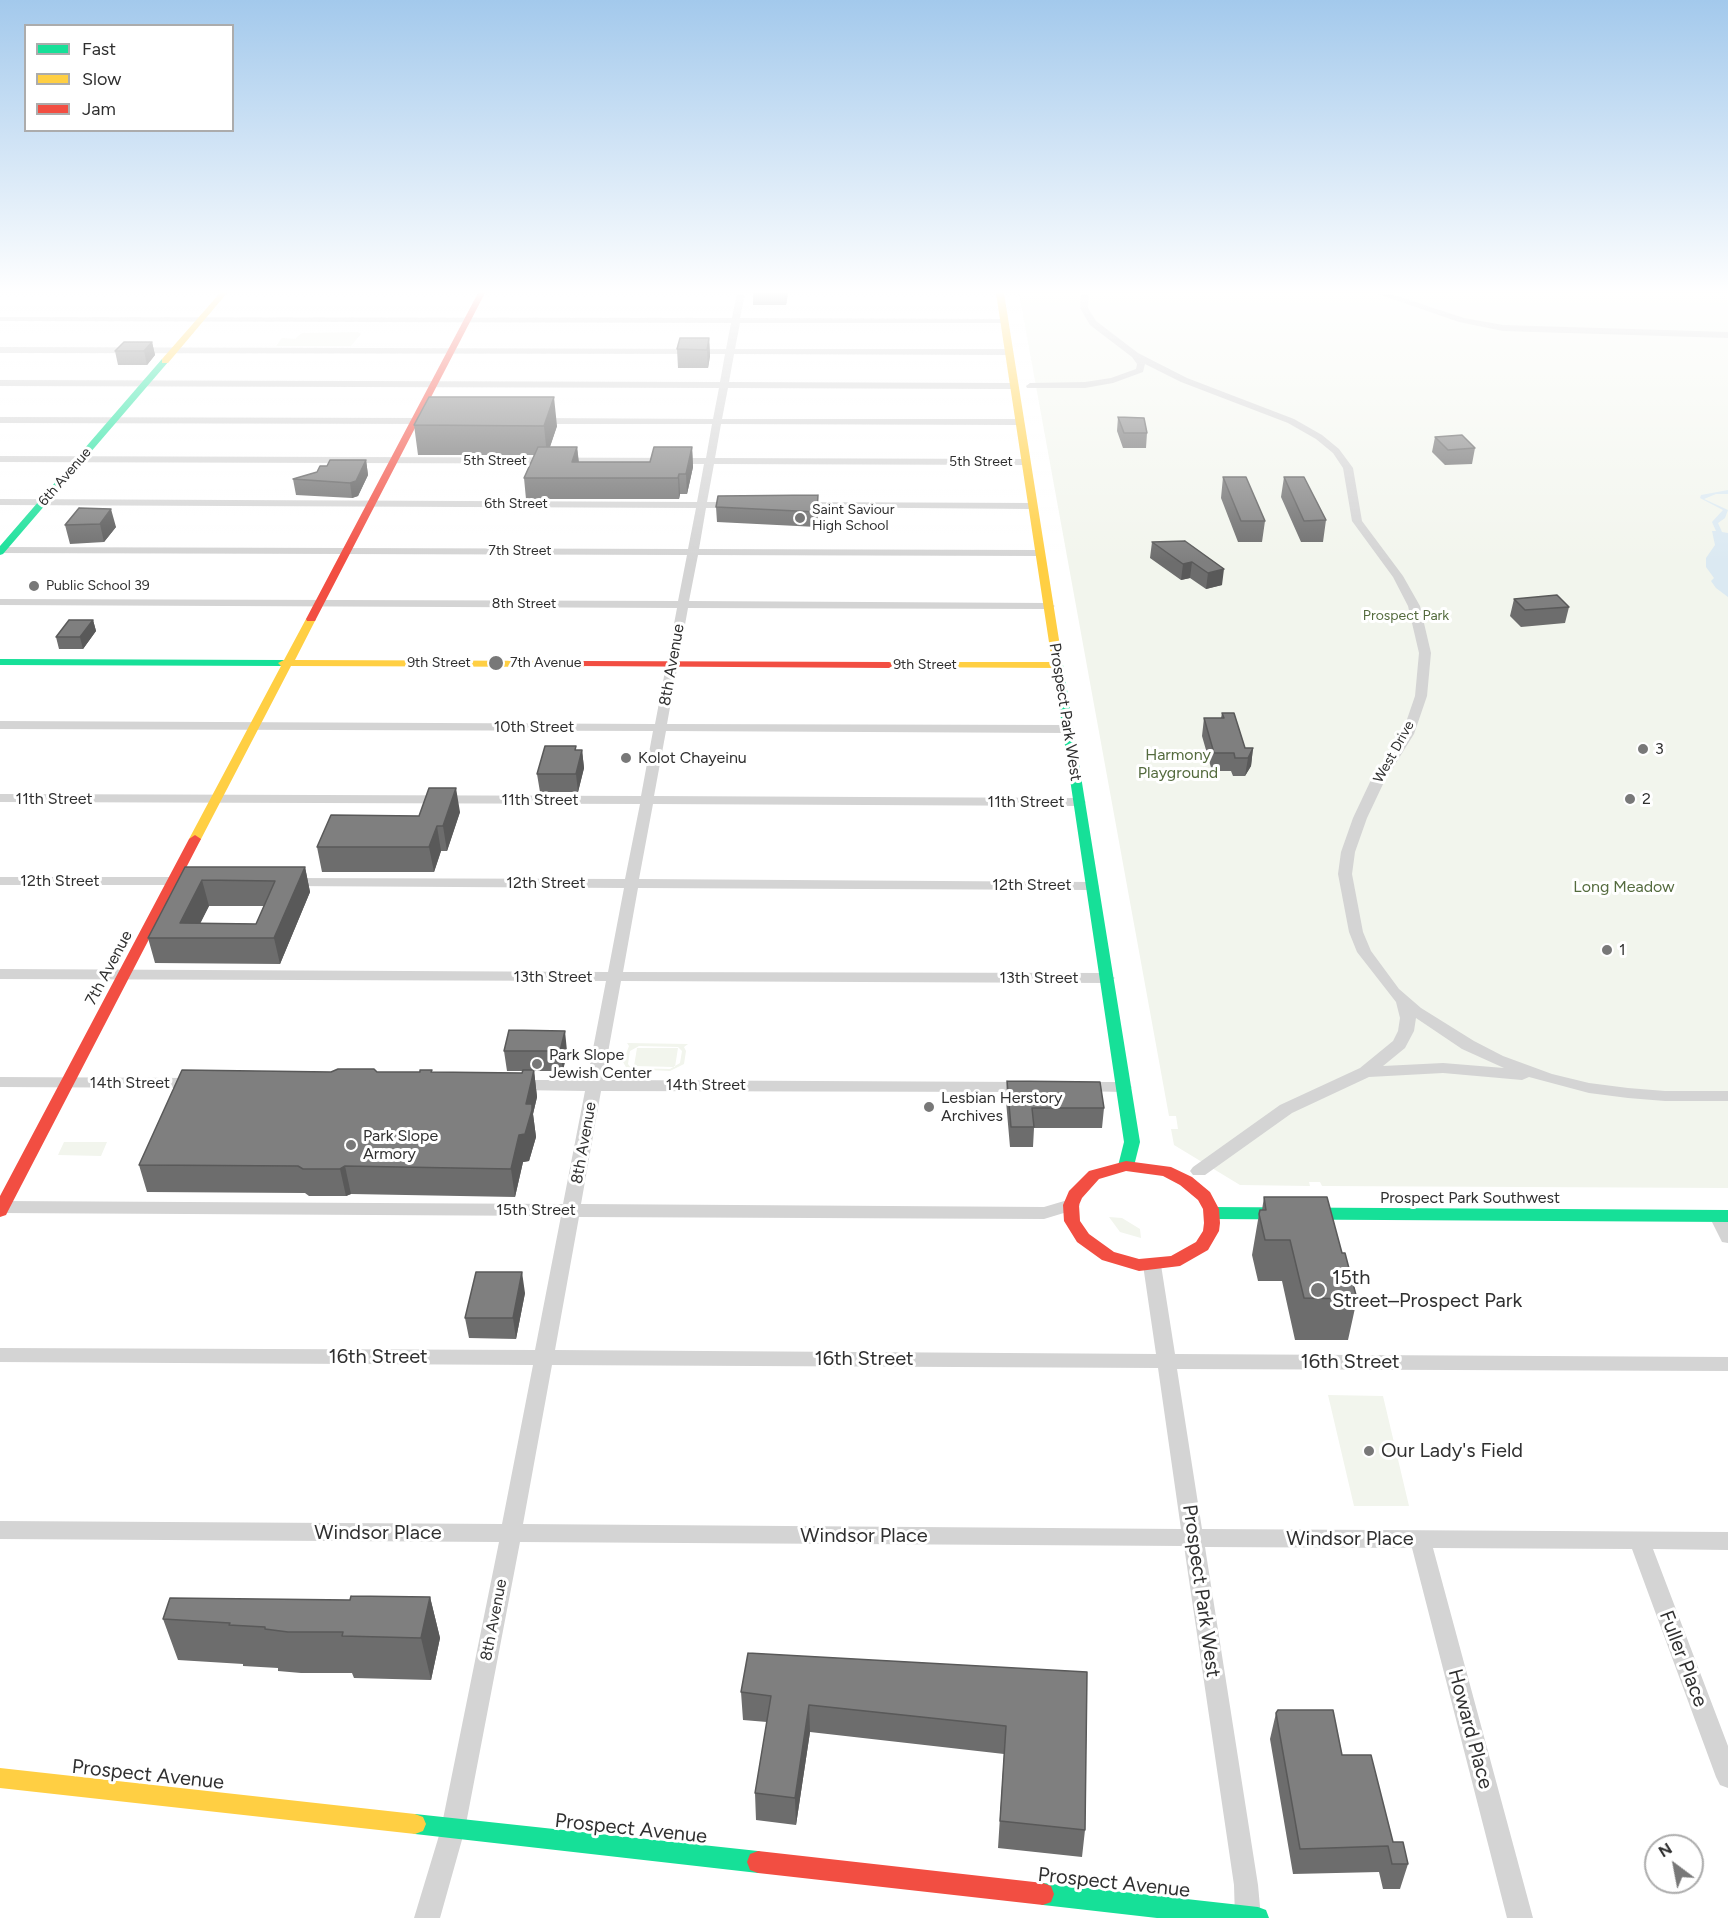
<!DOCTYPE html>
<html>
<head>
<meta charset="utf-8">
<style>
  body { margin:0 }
  #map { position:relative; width:1728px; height:1918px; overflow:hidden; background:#fff; font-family:Figtree,sans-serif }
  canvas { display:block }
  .legend { position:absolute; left:24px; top:24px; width:210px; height:108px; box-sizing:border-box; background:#fff; border:2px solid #acacac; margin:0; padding:8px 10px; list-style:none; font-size:18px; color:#303030 }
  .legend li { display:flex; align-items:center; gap:12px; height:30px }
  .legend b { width:30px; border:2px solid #acacac }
  .north { position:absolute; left:1644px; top:1834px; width:60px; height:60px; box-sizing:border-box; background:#fff; border:2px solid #acacac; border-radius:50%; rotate:328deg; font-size:16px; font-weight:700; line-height:24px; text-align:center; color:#303030 }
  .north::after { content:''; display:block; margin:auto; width:21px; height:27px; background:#787878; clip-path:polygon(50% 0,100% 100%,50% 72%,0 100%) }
</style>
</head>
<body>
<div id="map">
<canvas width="1728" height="1918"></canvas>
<ul class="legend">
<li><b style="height:8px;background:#16e098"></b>Fast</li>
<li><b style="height:8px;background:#ffcf43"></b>Slow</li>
<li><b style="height:8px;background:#f24e42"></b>Jam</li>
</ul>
<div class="north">N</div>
</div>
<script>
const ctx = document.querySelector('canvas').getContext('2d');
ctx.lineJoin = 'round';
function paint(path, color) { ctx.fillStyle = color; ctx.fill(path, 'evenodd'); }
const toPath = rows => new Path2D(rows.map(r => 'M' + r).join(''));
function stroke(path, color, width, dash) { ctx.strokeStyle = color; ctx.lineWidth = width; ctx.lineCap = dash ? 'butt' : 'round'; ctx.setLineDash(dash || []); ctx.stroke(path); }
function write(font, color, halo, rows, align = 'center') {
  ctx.font = font + ' Figtree,sans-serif'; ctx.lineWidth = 6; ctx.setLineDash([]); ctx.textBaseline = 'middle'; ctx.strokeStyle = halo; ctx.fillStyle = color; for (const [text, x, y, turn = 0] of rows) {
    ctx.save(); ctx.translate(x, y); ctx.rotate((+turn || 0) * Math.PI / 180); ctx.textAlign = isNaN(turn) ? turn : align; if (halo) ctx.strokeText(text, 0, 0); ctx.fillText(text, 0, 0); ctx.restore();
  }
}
paint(toPath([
  [1019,293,1728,293,1728,1188,1322,1186,1320,1182,1309,1182,1310,1186,1240,1185,1174,1145,1171,1129,1178,1129,1176,1116,1169,1116],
  [358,332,361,334,351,346,276,346,282,338,295,339,302,333],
  [627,1043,688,1044,684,1047,686,1051,684,1064,670,1071,627,1069,623,1062,629,1046],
  [639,1046,678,1047,682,1051,680,1063,670,1069,631,1068,628,1064,630,1051],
  [637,1048,678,1048,675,1067,634,1066],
  [64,1142,107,1142,101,1156,58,1155],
  [1109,1217,1122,1218,1140,1229,1141,1238,1120,1232],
  [1328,1395,1383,1396,1409,1506,1354,1506]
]), '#f2f5ed');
paint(toPath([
  [1728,490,1728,494,1716,494,1704,499,1728,510,1725,518,1718,523,1722,532,1728,533,1728,597,1716,588,1711,581,1714,578,1706,567,1706,558,1715,545,1712,531,1716,531,1712,522,1723,510,1700,498,1701,495]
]), '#dbe9f2');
paint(toPath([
  [737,293,745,293,740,318,1004,319,1008,321,1004,323,740,323,735,349,1008,349,1012,352,1008,355,734,354,729,382,1014,383,1018,386,1014,389,728,388,722,419,1019,419,1024,422,1019,425,721,424,715,458,1025,459,1030,462,1025,465,714,464,707,502,735,502,740,505,735,508,706,508,699,549,1040,550,1045,553,1040,556,698,555,689,601,1049,603,1055,606,1049,609,688,608,667,724,1068,725,1074,729,1068,733,666,731,654,796,1079,798,1086,802,1079,806,653,804,639,879,1092,882,1099,886,1092,890,638,888,623,972,1107,973,1115,978,1107,983,621,981,603,1080,1026,1082,1034,1087,1026,1092,601,1091,581,1204,1044,1207,1071,1199,1077,1201,1080,1205,1077,1209,1044,1219,579,1217,555,1350,1156,1354,1143,1265,1146,1260,1152,1258,1158,1260,1161,1265,1175,1354,1728,1357,1728,1371,1177,1369,1202,1529,1728,1532,1728,1550,1653,1549,1728,1746,1728,1788,1720,1785,1716,1777,1632,1549,1433,1548,1533,1918,1507,1918,1412,1548,1205,1547,1258,1885,1261,1918,1235,1918,1234,1885,1184,1546,520,1542,465,1829,440,1918,414,1918,441,1829,499,1542,0,1539,0,1521,502,1524,533,1365,0,1362,0,1348,535,1350,561,1216,0,1213,0,1201,563,1204,585,1091,516,1090,508,1085,516,1080,587,1080,606,981,0,979,0,969,608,972,624,888,288,886,281,882,288,878,625,879,640,804,0,802,0,794,641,796,653,731,0,729,0,721,655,724,677,608,0,605,0,599,678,601,687,555,0,553,0,547,688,549,696,508,0,505,0,499,697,502,704,464,0,462,0,456,706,458,712,424,536,424,531,421,536,418,713,419,719,388,0,386,0,380,720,382,725,354,0,353,0,347,726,349,731,323,0,321,0,317,732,318,737,293],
  [552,1365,1158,1368,1181,1529,523,1524,552,1365],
  [1081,293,1089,293,1088,308,1096,321,1138,353,1187,378,1294,419,1322,435,1339,449,1353,468,1362,521,1403,576,1420,606,1431,653,1427,696,1414,734,1384,782,1367,818,1355,852,1352,874,1363,932,1371,951,1399,989,1421,1008,1474,1041,1503,1056,1552,1074,1589,1083,1628,1088,1665,1091,1728,1091,1728,1101,1665,1101,1628,1098,1589,1093,1529,1077,1522,1080,1443,1073,1369,1077,1292,1113,1205,1175,1193,1175,1190,1171,1193,1167,1280,1105,1360,1068,1393,1041,1398,1031,1400,1018,1396,1002,1357,952,1349,932,1338,874,1341,852,1353,818,1370,782,1402,734,1415,696,1419,653,1408,606,1393,577,1352,521,1343,468,1333,453,1316,439,1288,423,1181,382,1145,364,1143,372,1113,383,1085,388,1027,388,1026,386,1030,383,1085,382,1111,378,1136,369,1137,364,1132,357,1090,325,1080,308,1081,293],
  [1416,1018,1462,1049,1504,1068,1443,1063,1383,1066,1405,1048,1414,1031,1416,1018],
  [1375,293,1388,293,1464,318,1503,325,1728,332,1728,338,1503,331,1459,322,1375,293],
  [0,417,428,418,433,421,428,424,0,423,0,417],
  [798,502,1032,503,1037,506,1032,509,794,507,794,503,798,502],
  [0,877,183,877,190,881,183,885,0,885,0,877],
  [0,1077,195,1078,203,1083,195,1088,0,1087,0,1077],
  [1083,1082,1124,1082,1132,1087,1124,1092,1077,1091,1075,1087,1083,1082],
  [1718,1210,1724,1212,1728,1218,1728,1243,1722,1242,1709,1216,1712,1212,1718,1210]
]), '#d4d4d4');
paint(toPath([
  [162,359,169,361,3,554,0,555,0,546,162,359],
  [0,659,283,660,288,663,283,666,0,665,0,659],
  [1058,662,1063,665,1140,1142,1134,1166,1131,1170,1126,1171,1121,1170,1118,1166,1124,1142,1053,665,1058,662],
  [1212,1207,1728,1210,1728,1222,1212,1219,1206,1217,1204,1213,1206,1209,1212,1207],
  [415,1814,758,1851,766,1854,769,1862,766,1870,758,1873,415,1834,407,1831,404,1824,407,1817,415,1814],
  [1043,1883,1258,1907,1266,1910,1269,1918,1157,1918,1043,1905,1035,1902,1032,1894,1035,1886,1043,1883]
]), '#16e098');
paint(toPath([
  [220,293,227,293,168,363,162,363,162,359,220,293],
  [996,293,1004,293,1063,665,1058,668,885,667,885,663,889,662,1052,662,996,293],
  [311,616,316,619,295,660,583,661,588,664,583,667,291,666,201,839,199,842,191,842,189,839,281,666,278,663,284,660,306,619,311,616],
  [0,1768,415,1814,423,1817,426,1824,423,1831,415,1834,0,1788,0,1768]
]), '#ffcf43');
paint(toPath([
  [478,293,485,293,316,619,315,621,307,621,306,619,478,293],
  [583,661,889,662,894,665,889,668,579,666,578,664,583,661],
  [195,835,201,839,8,1211,6,1215,0,1217,0,1196,189,839,195,835],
  [1126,1161,1171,1167,1192,1177,1210,1192,1219,1209,1220,1223,1219,1231,1208,1250,1180,1266,1139,1271,1102,1260,1077,1242,1064,1221,1063,1205,1069,1191,1089,1171,1126,1161],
  [1126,1171,1163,1176,1180,1185,1198,1200,1203,1209,1204,1223,1203,1231,1196,1242,1171,1256,1139,1259,1114,1252,1089,1234,1080,1221,1079,1205,1082,1198,1099,1179,1126,1171],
  [758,1851,1043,1883,1051,1886,1054,1894,1051,1902,1043,1905,758,1873,750,1870,747,1862,750,1854,758,1851]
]), '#f24e42');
paint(toPath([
  [753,293,788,293,786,305,753,305],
  [709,338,710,356,708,368,678,368,677,349],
  [152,342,155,355,147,365,118,365,115,351],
  [1118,417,1147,433,1146,448,1123,448,1117,431],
  [414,425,557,426,550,447,577,447,579,462,650,462,692,447,693,467,687,494,680,494,679,499,526,499,524,478,534,455,418,455],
  [1435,437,1475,448,1472,464,1445,465,1432,452],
  [366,460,368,475,358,496,352,498,296,495,293,479,317,472,327,466],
  [1223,477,1265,521,1262,542,1238,542,1221,498],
  [1284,477,1326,520,1323,542,1301,542,1281,497],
  [818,495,817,527,717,522,716,507],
  [79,508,116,527,104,542,70,544,65,525],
  [1185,541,1222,585,1206,589,1190,578,1181,580,1150,558,1152,542],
  [1514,599,1569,607,1565,623,1521,627,1510,616],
  [93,620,96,631,83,649,59,649,56,637],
  [1222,713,1245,748,1253,748,1251,766,1245,776,1233,776,1231,771,1212,771,1202,736,1204,718,1221,718],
  [577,750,582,750,584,768,578,792,540,792,537,774],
  [460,812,447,851,441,851,434,872,322,872,317,847,419,816],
  [185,867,305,867,310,892,280,964,155,963,148,938],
  [209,906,264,906,256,924,200,923],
  [504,1051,567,1051,563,1071,534,1071,537,1097,533,1114,536,1137,529,1161,523,1162,515,1197,351,1194,346,1196,309,1196,305,1193,147,1192,139,1165,377,1072,522,1073,522,1071,507,1071],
  [1007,1081,1104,1108,1102,1128,1034,1128,1033,1147,1010,1147,1006,1101],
  [1264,1197,1342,1253,1357,1299,1348,1340,1295,1340,1282,1281,1258,1281,1252,1255,1259,1214,1262,1210],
  [525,1293,516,1339,469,1338,465,1318],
  [430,1597,440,1638,431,1680,354,1678,352,1673,301,1673,278,1671,278,1668,243,1666,243,1664,178,1660,163,1619,350,1600],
  [1087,1672,1085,1830,1082,1857,998,1848,1004,1754,810,1732,796,1825,756,1820,755,1793,767,1722,743,1720,741,1692],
  [1276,1713,1342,1755,1393,1842,1408,1864,1400,1889,1383,1889,1379,1872,1293,1874,1270,1739]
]), '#6d6d6d');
paint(toPath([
  [785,293,788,293,786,305],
  [709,338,710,356,708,368,707,350],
  [152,342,155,355,147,365,144,351],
  [554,397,557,426,547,455,544,426],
  [577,447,579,467,572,462],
  [692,447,693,467,687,494,686,474],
  [366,460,368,475,358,496,352,498,350,483],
  [679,474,680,494,679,499,678,478],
  [818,495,818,511,817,527,817,512],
  [111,509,116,527,104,542,100,524],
  [1192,562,1190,578,1181,580,1183,564],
  [1224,569,1222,585,1206,589,1208,573],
  [93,620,96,631,83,649,80,637],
  [1253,748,1251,766,1245,776,1248,758],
  [582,750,584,768,578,792,576,774],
  [456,788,460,812,447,851,443,826],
  [437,826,441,851,434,872,429,847],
  [305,867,310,892,280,964,274,938],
  [202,880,209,906,193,938,180,923],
  [565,1031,567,1051,563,1071,560,1051],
  [534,1070,537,1097,533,1114,536,1137,529,1161,523,1162,515,1197,511,1169],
  [345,1166,351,1194,346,1196,340,1169],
  [522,1272,525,1293,516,1339,513,1318],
  [430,1597,440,1638,431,1680,421,1638],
  [809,1705,810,1732,796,1825,795,1798]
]), '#595959');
const building = toPath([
  [680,338,709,338,707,350,677,349,680,338],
  [124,342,152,342,144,351,115,351,124,342],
  [429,397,554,397,544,426,414,425,429,397],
  [1118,417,1144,418,1147,433,1124,433,1118,417],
  [1462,435,1475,448,1448,450,1435,437,1462,435],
  [538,447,577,447,572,462,650,462,654,447,692,447,686,474,679,474,678,478,524,478,538,447],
  [330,460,366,460,356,481,350,483,293,479,317,472,320,466,327,466,330,460],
  [1223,477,1246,477,1265,521,1241,521,1223,477],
  [1284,477,1304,477,1326,520,1304,521,1284,477],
  [818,495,817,512,716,507,718,496,818,495],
  [79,508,111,509,100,524,65,525,79,508],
  [1185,541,1224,569,1208,573,1192,562,1183,564,1152,542,1185,541],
  [1557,595,1569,607,1525,610,1514,599,1557,595],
  [69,620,93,620,80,637,56,637,69,620],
  [1222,713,1234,713,1245,748,1253,748,1248,758,1235,758,1234,753,1214,753,1204,718,1224,718,1222,713],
  [545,746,576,746,575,750,582,750,576,774,537,774,545,746],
  [429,788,456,788,443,826,437,826,429,847,317,847,331,815,419,816,429,788],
  [185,867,305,867,274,938,148,938,185,867],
  [202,880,275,881,256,924,180,923,202,880],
  [509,1030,565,1031,560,1051,504,1051,509,1030],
  [338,1069,374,1069,377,1072,420,1072,420,1070,432,1070,431,1072,522,1073,523,1070,534,1070,526,1104,532,1104,532,1110,525,1134,519,1135,511,1169,345,1166,340,1169,303,1169,298,1166,139,1165,182,1070,331,1072,338,1069],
  [1007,1081,1100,1082,1104,1108,1032,1108,1034,1127,1011,1127,1007,1081],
  [1264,1197,1327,1197,1342,1253,1345,1253,1357,1299,1304,1298,1290,1240,1265,1240,1259,1214,1260,1210,1266,1210,1264,1197],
  [476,1272,522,1272,513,1318,465,1318,476,1272],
  [351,1596,430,1597,421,1638,342,1636,343,1632,288,1632,265,1629,265,1627,229,1625,230,1623,163,1619,170,1598,350,1600,351,1596],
  [748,1653,1087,1672,1085,1830,1000,1821,1006,1726,809,1705,795,1798,755,1793,771,1696,741,1692,748,1653],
  [1278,1710,1333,1710,1342,1755,1371,1755,1393,1842,1403,1842,1408,1864,1392,1864,1388,1846,1300,1849,1276,1713,1278,1710]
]);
paint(building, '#7f7f7f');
stroke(building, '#595959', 1.5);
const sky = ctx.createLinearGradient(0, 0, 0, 562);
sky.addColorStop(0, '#a3c9ec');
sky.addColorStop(0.52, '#fff');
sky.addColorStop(1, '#ffffff00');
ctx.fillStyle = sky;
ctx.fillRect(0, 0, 1728, 562);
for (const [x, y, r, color] of [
  [800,518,6,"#787878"],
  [34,586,6,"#787878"],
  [496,663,8,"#787878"],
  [1643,749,6,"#787878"],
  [626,758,6,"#787878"],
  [1630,799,6,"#787878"],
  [1607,950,6,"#787878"],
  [537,1064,6,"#787878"],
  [929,1107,6,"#787878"],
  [351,1145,6,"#787878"],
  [1318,1290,8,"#787878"],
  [1369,1451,6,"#787878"]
]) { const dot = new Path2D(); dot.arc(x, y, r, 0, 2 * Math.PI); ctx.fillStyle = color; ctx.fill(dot); stroke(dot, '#fff', 2); }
write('14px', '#303030', '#fff', [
  ["5th Street",495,461],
  ["5th Street",981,462],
  ["6th Avenue",65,477,-49],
  ["6th Street",516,504],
  ["7th Street",520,551],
  ["8th Street",524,604],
  ["9th Street",439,663],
  ["9th Street",925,665],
  ["West Drive",1394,752,-61]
]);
write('14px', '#303030', '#fff', [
  ["Saint Saviour",812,510],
  ["High School",812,526],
  ["Public School 39",46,586],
  ["7th Avenue",510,663]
], 'left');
write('14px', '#546b3e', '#fff', [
  ["Prospect Park",1406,616]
]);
write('16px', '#303030', '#fff', [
  ["8th Avenue",672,665,-80],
  ["Prospect Park West",1065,712,81],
  ["10th Street",534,727],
  ["11th Street",54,799],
  ["11th Street",540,800],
  ["11th Street",1026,802],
  ["12th Street",60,881],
  ["12th Street",546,883],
  ["12th Street",1032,885],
  ["7th Avenue",109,968,-62],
  ["13th Street",553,977],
  ["13th Street",1039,978],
  ["14th Street",130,1083],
  ["14th Street",706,1085],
  ["8th Avenue",584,1143,-80],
  ["Prospect Park Southwest",1470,1198],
  ["15th Street",536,1210],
  ["8th Avenue",494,1620,-79]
]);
write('16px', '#303030', '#fff', [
  ["3",1655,749],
  ["Kolot Chayeinu",638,758],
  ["2",1642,799],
  ["1",1619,950],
  ["Park Slope",549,1055],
  ["Jewish Center",549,1073],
  ["Lesbian Herstory",941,1098],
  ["Archives",941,1116],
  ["Park Slope",363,1136],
  ["Armory",363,1154]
], 'left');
write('16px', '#546b3e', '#fff', [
  ["Harmony",1178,755],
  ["Playground",1178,773],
  ["Long Meadow",1624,887]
]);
write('20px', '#303030', '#fff', [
  ["15th",1332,1278],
  ["Street–Prospect Park",1332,1301],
  ["Our Lady's Field",1381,1451]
], 'left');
write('20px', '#303030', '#fff', [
  ["16th Street",378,1357],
  ["16th Street",864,1359],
  ["16th Street",1350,1362],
  ["Windsor Place",378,1533],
  ["Windsor Place",864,1536],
  ["Windsor Place",1350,1539],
  ["Prospect Park West",1201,1591,82],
  ["Fuller Place",1683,1659,69],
  ["Howard Place",1470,1729,75],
  ["Prospect Avenue",148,1775,6],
  ["Prospect Avenue",631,1829,6],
  ["Prospect Avenue",1114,1883,6]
]);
</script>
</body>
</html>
